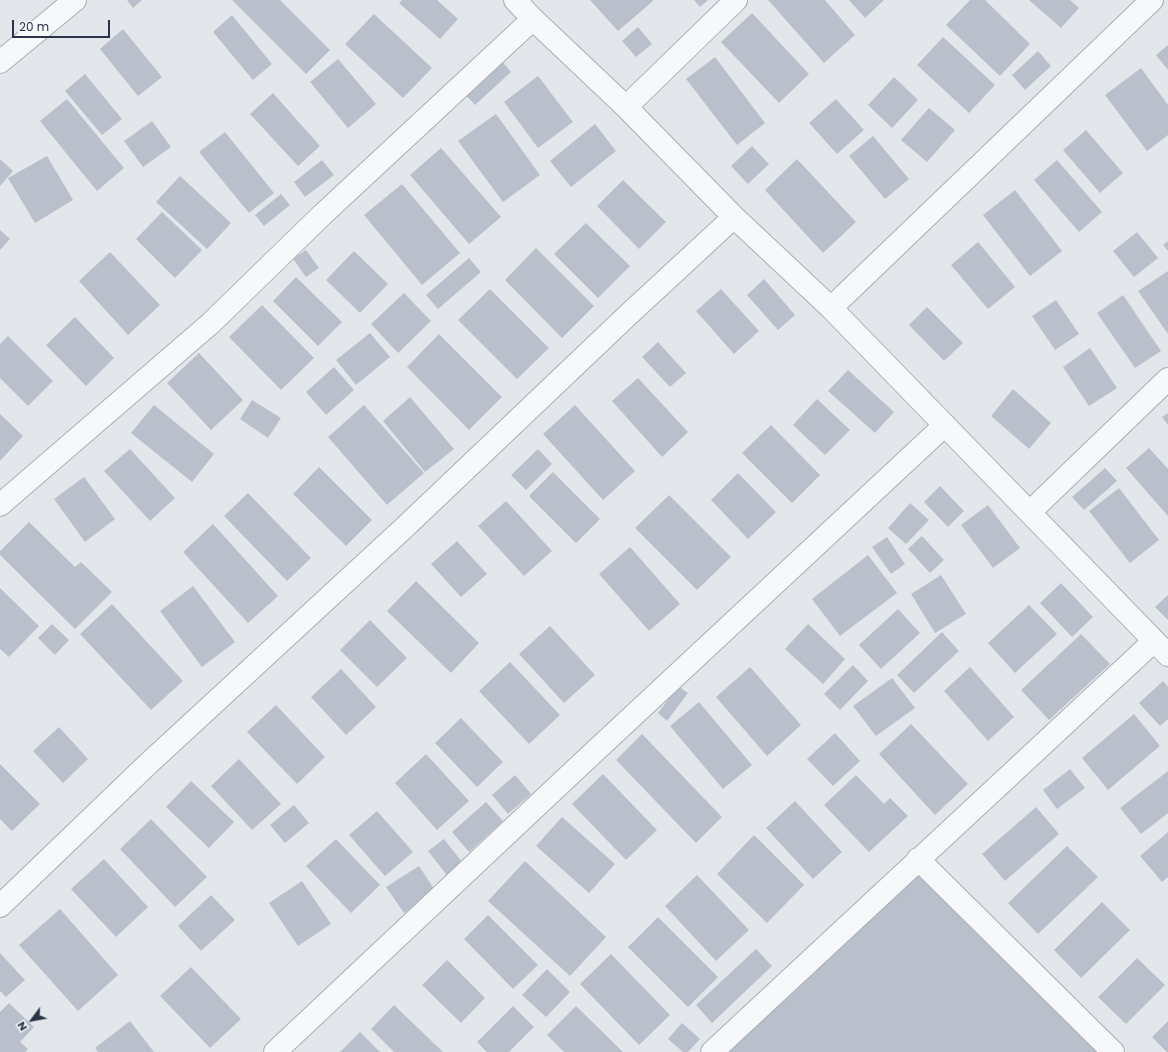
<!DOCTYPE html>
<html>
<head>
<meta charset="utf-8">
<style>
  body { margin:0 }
  #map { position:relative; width:1168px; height:1052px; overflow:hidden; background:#e3e7ec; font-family:Poppins,sans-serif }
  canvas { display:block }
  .north { position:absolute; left:12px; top:1000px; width:40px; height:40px; -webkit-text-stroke:3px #f4f6f9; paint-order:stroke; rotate:238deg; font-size:11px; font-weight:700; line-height:16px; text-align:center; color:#293447 }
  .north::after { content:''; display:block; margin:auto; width:14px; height:18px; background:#293447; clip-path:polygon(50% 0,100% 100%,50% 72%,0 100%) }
  .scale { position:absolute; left:12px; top:20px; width:98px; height:18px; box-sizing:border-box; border:2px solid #293447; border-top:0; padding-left:5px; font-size:12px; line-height:14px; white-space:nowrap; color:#293447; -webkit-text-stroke:3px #f4f6f9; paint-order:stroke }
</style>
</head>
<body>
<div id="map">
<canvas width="1168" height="1052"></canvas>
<div class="north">N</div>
<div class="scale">20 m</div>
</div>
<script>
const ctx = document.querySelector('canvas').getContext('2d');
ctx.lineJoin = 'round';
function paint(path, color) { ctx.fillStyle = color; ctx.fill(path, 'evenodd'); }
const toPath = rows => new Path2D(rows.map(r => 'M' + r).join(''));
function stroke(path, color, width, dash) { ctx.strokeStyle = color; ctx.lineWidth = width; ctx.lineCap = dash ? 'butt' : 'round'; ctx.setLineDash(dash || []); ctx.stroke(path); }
paint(toPath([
  [127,0,142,0,133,8],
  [232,0,280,0,330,50,306,74],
  [402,0,437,0,458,19,440,39,399,3],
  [590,0,652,0,653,1,618,31],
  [694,0,708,0,700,7],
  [768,0,825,0,855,35,824,63],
  [849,0,884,0,865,18],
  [970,0,985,0,1030,44,1000,76,946,25],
  [1029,0,1070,0,1079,8,1061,28],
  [752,13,809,74,779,103,721,42],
  [374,14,432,68,403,98,345,44],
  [232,15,272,64,253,80,213,32],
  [638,27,652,44,636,57,622,41],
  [123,29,162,77,138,96,100,49],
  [943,37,995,85,969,113,917,65],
  [1168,45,1168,70,1156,55],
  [1038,51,1051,66,1025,90,1012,75],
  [498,57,511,72,475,105,462,91],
  [715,57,765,123,737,145,686,79],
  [338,59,376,104,348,128,310,82],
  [1141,68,1168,105,1168,135,1147,151,1105,95],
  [85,74,122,119,102,135,65,91],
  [538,76,573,122,538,148,504,102],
  [894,77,918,100,892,128,868,105],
  [273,93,320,146,298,166,250,114],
  [67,99,124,168,97,191,40,121],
  [836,99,864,130,837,154,809,123],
  [929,108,955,130,927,162,901,140],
  [496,114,540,175,503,202,458,141],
  [152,121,171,147,143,167,124,141],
  [595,124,616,151,571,187,550,161],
  [1086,130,1123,173,1100,193,1063,150],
  [225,132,274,193,249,213,199,152],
  [873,136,909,179,885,199,849,156],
  [752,146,769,164,748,184,731,166],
  [441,148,501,217,469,244,410,175],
  [47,156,73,200,35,223,8,178],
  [0,159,13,171,0,186],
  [797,159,856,222,823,253,765,190],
  [322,160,334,175,305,197,294,182],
  [1057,160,1102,212,1079,232,1034,180],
  [180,176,231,223,207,249,156,202],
  [623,180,666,222,639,249,597,206],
  [402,184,460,253,422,285,364,215],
  [1015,190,1062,251,1030,276,983,215],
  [281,194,290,205,264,226,255,215],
  [162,212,202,250,175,278,136,239],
  [586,223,630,266,598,298,554,254],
  [0,230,10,239,0,250],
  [1137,232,1158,258,1134,277,1113,251],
  [1168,241,1168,251,1163,245],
  [978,242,1015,287,988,309,951,265],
  [536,248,594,306,562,338,505,280],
  [306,250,319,268,306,277,293,259],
  [354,251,388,284,360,313,326,280],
  [110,252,160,305,128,335,79,281],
  [469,258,481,272,438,309,426,295],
  [1168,271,1168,334,1138,291],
  [296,277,342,322,318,346,273,301],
  [764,279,795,315,778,330,747,295],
  [490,289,549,348,517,379,458,320],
  [721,289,759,331,734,354,696,311],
  [404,293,431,321,398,353,371,324],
  [1123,295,1161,351,1135,368,1097,313],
  [1056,300,1079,334,1055,350,1032,316],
  [262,305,314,358,281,390,229,337],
  [927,307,963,343,944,361,909,325],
  [75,317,114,358,86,386,46,345],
  [370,333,390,357,356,385,336,360],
  [439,334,502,397,469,430,407,367],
  [8,336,53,381,28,406,0,378,0,344],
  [658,342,686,373,670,387,642,357],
  [1090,348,1117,388,1089,406,1063,367],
  [199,353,243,400,211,430,167,383],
  [334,367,354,390,326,415,306,392],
  [848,370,894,412,875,433,828,391],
  [638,378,688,432,662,457,612,401],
  [1013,389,1051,423,1029,449,991,416],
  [410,397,454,449,425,472,383,421],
  [817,399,850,430,825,455,793,425],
  [252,400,281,418,268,438,240,419],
  [154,405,214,454,192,482,131,433],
  [364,405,424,473,387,505,328,437],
  [575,405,635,471,603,500,543,434],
  [1168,413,1168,425,1162,417],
  [0,414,23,436,0,461],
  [771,425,820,475,792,503,742,453],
  [1149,448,1168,469,1168,516,1126,468],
  [130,449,175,498,150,521,104,471],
  [538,449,552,464,526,490,511,475],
  [319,467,372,520,346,546,293,494],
  [1105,468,1117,481,1084,510,1072,497],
  [553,472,600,519,576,543,529,496],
  [738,473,776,512,748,539,711,500],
  [84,477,115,519,85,542,54,499],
  [940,486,964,511,948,527,924,502],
  [1119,488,1159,540,1130,563,1089,511],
  [248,493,311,558,287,581,224,516],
  [669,495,731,557,697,590,635,528],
  [506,501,552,551,524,576,478,526],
  [910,503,929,520,906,544,888,528],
  [988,505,1020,548,993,568,961,525],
  [29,522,75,567,81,562,112,592,75,629,0,555,0,551],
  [213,524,278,596,248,623,183,552],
  [922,536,944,560,930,573,908,549],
  [887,537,905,564,891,574,872,547],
  [457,541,487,574,461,597,431,564],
  [630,547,680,604,649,631,599,574],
  [868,555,897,593,840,636,812,599],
  [941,575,966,614,935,633,911,594],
  [416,581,479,643,451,673,387,611],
  [1061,583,1093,617,1072,637,1040,603],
  [193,586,235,642,202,667,160,611],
  [0,588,39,626,9,657,0,649],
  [1168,595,1168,620,1155,607],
  [112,604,183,681,151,710,80,634],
  [1029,605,1057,634,1015,673,988,643],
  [898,609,920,633,881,669,859,645],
  [370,620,407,658,377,687,340,650],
  [52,624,69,640,55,655,38,638],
  [808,624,845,659,823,684,785,649],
  [550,626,595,675,564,703,519,654],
  [942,632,959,651,914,693,897,675],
  [1081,634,1110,664,1049,720,1021,690],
  [510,662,560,715,529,744,479,691],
  [853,665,868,681,840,710,824,694],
  [750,667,801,725,767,756,716,697],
  [970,667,1014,717,988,741,944,691],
  [341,669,376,707,346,735,311,697],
  [892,678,915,708,876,736,853,706],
  [1163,681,1168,687,1168,719,1160,726,1139,703],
  [678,686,688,693,667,721,658,713],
  [699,702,752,765,723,789,670,726],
  [276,705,325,757,297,784,247,732],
  [1134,714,1160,746,1108,790,1082,758],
  [461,718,503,762,477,787,435,743],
  [911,724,968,784,935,815,879,754],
  [59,727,88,759,63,783,33,751],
  [835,733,860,761,833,786,807,759],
  [642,734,722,817,696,843,616,760],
  [426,754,469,801,437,830,395,783],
  [239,759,281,804,252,830,211,786],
  [0,764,40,804,12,831,0,819],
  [1070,769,1085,788,1057,809,1043,790],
  [1168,771,1168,813,1141,834,1120,808],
  [603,774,657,830,626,860,572,804],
  [515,775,531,794,508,814,492,795],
  [856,775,884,804,890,798,908,816,869,852,824,805],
  [191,781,234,822,209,848,166,807],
  [795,801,842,852,813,879,766,828],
  [486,802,503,821,469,852,452,832],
  [294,805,309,823,285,843,270,825],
  [1036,807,1059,834,1005,881,982,854],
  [377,811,413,852,385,876,349,835],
  [562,817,615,864,589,893,536,846],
  [151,819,207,877,175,907,120,849],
  [1168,832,1168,877,1162,882,1140,856],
  [754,835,804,885,767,923,717,874],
  [336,839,380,885,351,913,306,866],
  [444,839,466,867,450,879,428,851],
  [1067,846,1098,877,1038,934,1008,903],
  [104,859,148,907,116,937,71,889],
  [525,861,606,937,570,976,488,901],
  [419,866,436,892,404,913,386,887],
  [913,869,1104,1052,727,1052],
  [697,875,749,930,716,961,665,906],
  [302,881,331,924,298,946,269,903],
  [211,895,235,920,201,951,178,926],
  [1102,902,1130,930,1081,978,1054,950],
  [60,909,118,975,78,1011,19,945],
  [488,915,538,965,513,989,464,939],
  [658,917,718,977,688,1007,628,947],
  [756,949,772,966,712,1023,696,1005],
  [0,953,25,980,6,997,0,991],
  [611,954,670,1015,639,1045,580,984],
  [1137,958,1165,985,1126,1024,1098,997],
  [447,960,485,998,461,1023,422,985],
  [191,967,241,1019,210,1048,160,996],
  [547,969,570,992,546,1017,522,995],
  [9,1003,34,1027,20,1042,28,1049,25,1052,0,1052,0,1012],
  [394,1005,443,1052,394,1052,371,1029],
  [513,1006,534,1027,509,1052,487,1052,477,1042],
  [576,1006,623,1052,564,1052,547,1035],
  [130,1021,154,1052,98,1052,95,1048],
  [1168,1021,1168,1052,1167,1052,1152,1037],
  [682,1023,700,1039,688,1052,683,1052,668,1039],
  [360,1032,380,1052,340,1052]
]), '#bac0cb');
const minor = toPath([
  [515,0,533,19,626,107,734,217,831,308,1168,655],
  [0,62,75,0],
  [626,107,736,0],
  [831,308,1152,0],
  [0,505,211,323,322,215,533,19],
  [1030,512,1168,379],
  [918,859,1113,1052],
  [0,906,149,763,405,527,628,315,734,217],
  [275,1052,577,768,945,425],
  [712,1052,1154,641]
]);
stroke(minor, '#a7aeb7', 24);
stroke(minor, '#f7f8fa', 22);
</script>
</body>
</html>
